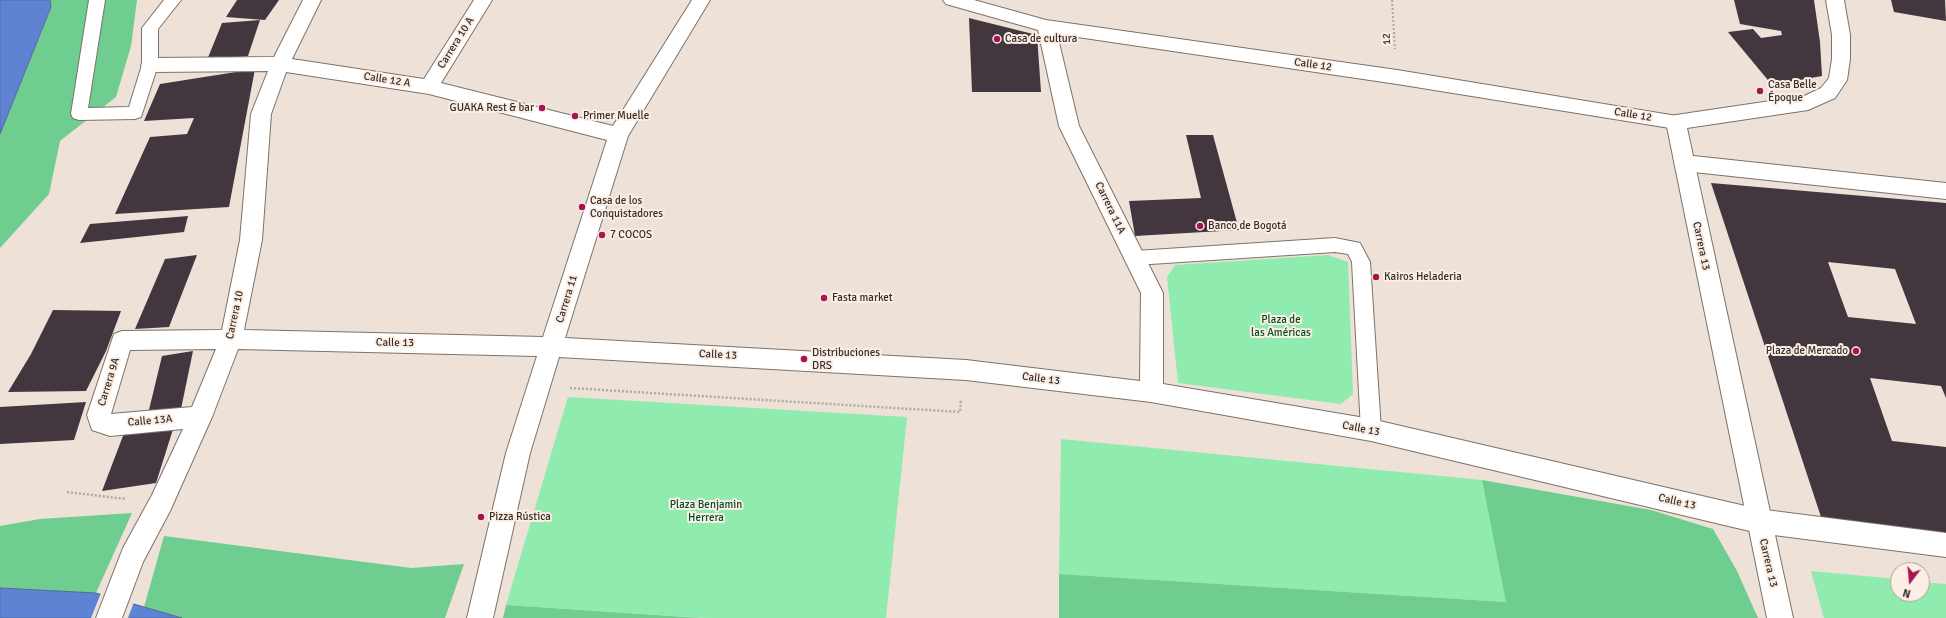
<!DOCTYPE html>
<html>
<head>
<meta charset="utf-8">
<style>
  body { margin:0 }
  #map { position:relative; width:1946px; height:618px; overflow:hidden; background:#eee1d7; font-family:Signika,sans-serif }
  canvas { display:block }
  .north { position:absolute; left:1890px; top:562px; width:40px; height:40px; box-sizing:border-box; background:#fceee4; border:1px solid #aca29a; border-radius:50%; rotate:196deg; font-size:11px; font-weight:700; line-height:16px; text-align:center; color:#342f2c }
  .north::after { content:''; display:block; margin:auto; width:14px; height:18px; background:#a61452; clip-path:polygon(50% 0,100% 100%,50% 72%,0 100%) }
</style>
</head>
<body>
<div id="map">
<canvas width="1946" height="618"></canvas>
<div class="north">N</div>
</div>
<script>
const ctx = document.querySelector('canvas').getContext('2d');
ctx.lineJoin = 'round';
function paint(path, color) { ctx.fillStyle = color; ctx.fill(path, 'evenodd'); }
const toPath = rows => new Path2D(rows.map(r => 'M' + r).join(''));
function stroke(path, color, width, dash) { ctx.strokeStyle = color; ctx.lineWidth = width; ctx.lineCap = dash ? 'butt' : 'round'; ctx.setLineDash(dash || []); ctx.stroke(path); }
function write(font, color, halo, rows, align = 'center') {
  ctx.font = font + ' Signika,sans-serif'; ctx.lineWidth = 4; ctx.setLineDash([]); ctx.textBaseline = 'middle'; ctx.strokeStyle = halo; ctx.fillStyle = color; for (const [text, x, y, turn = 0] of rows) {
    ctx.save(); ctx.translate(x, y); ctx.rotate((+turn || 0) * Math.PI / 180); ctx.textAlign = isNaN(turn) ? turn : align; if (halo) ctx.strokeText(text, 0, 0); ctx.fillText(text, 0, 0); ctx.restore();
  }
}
paint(toPath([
  [1328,255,1348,262,1353,394,1341,404,1178,383,1167,277,1175,265],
  [568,397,907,417,886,618,706,618,506,605],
  [1061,439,1482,480,1507,602,1059,574],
  [1811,571,1898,579,1898,594,1922,594,1922,582,1946,584,1946,618,1824,618]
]), '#8fecae');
paint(toPath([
  [50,0,137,0,131,46,116,97,60,141,49,194,0,248,0,134,51,7],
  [1482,480,1651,510,1713,529,1737,571,1758,618,1059,618,1059,574,1506,602],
  [132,513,96,593,0,588,0,526,40,519],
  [164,536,411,568,464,564,445,618,182,618,144,607],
  [506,605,701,618,503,618]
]), '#6ecd8f');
const water = toPath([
  [0,0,50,0,51,7,0,134,0,0],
  [0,588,96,593,182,618,0,618,0,588]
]);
paint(water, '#5f83d3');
stroke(water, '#526aa1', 1);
paint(toPath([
  [101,593,134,602,128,618,91,618]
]), '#eee1d7');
paint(toPath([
  [237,0,279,0,265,20,226,17],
  [1734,0,1814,0,1820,42,1822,76,1772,85,1728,32,1753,29,1761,38,1782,35,1781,31,1740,24],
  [1891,0,1945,0,1946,21,1894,12],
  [969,18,1037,35,1041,92,972,92],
  [260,20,248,56,207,60,222,23],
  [255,69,229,207,115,214,150,137,187,134,194,118,144,121,160,84],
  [1186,135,1213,135,1239,230,1135,236,1129,201,1201,198],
  [1711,183,1946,203,1946,398,1941,386,1870,378,1892,441,1946,447,1946,536,1823,523],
  [1828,262,1895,269,1916,324,1848,317],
  [188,216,184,232,80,243,90,224],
  [197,255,169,327,135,329,165,259],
  [53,310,121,311,106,351,86,391,8,392,31,354],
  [193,351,181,409,148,414,162,356],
  [86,402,74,440,0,444,0,407],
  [175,423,156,483,102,491,126,428]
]), '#42373f');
const lane = toPath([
  [89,0,105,0,88,108,129,107,142,65,142,28,164,0,181,0,158,29,158,65,141,117,135,119,79,120,73,118,71,114,89,0],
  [1335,238,1360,243,1370,262,1381,430,1378,436,1371,439,1364,436,1361,430,1352,262,1348,254,1335,252,1135,265,1128,263,1126,258,1128,253,1135,251,1335,238]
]);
const street = toPath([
  [303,0,321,0,292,59,424,79,474,0,492,0,441,83,613,126,692,0,710,0,628,136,565,338,966,360,1140,381,1141,293,1059,126,1038,30,946,4,943,0,974,0,1046,20,1397,70,1683,117,1686,122,1683,127,1676,129,1397,84,1057,34,1079,126,1163,293,1163,384,1371,419,1758,509,1946,533,1946,557,1758,533,1371,441,1151,402,966,380,559,357,530,453,493,618,467,618,506,453,537,356,238,349,212,417,170,511,143,562,122,618,96,618,123,548,152,495,183,429,110,436,92,430,87,415,114,334,122,331,222,330,240,240,251,114,268,71,150,72,143,70,141,65,143,60,150,58,274,57,303,0],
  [286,72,429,94,607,140,543,337,244,330,262,240,271,114,286,72],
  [216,349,192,407,111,414,130,350,216,349],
  [1684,155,1946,183,1946,199,1684,171,1677,168,1674,163,1677,158,1684,155]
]);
const secondary = toPath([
  [1826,0,1844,0,1850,35,1850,59,1847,80,1835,98,1808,110,1687,128,1793,618,1767,618,1666,122,1669,117,1676,115,1804,96,1821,88,1829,78,1832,59,1832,35,1826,0]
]);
stroke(lane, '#7d7269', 2);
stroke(street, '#7d7269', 2);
stroke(secondary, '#7d7269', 2);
stroke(toPath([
  [1392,0,1395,49]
]), '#b2a8a0', 2, [2, 2]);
stroke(toPath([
  [570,388,960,412,961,400],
  [67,492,126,499]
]), '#b2a8a0', 2.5, [2, 2]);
paint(lane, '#fff');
paint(street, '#fff');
paint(secondary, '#fff');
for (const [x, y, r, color] of [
  [997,39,4,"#a61452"],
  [1760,91,4,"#a61452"],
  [542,108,4,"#a61452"],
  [575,116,4,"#a61452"],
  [582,207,4,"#a61452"],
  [1200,226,4,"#a61452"],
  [602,235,4,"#a61452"],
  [1376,277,4,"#a61452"],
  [824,298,4,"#a61452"],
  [1856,351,4,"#a61452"],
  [804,359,4,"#a61452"],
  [481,517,4,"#a61452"]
]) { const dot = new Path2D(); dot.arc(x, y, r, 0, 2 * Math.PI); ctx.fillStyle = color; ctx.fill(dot); stroke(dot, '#fceee4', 1.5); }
write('11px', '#342f2c', '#fceee4', [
  ["Casa de cultura",1005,39],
  ["Casa Belle",1768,85],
  ["Époque",1768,98],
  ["GUAKA Rest & bar",534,108,"right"],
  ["Primer Muelle",583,116],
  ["Casa de los",590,201],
  ["Conquistadores",590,214],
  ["Banco de Bogotá",1208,226],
  ["7 COCOS",610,235],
  ["Kairos Heladeria",1384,277],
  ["Fasta market",832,298],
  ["Plaza de Mercado",1848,351,"right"],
  ["Distribuciones",812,353],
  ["DRS",812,366],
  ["Pizza Rústica",489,517]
], 'left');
write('11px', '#342f2c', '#fceee4', [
  ["12",1387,39,-94],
  ["Carrera 10 A",456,43,-58],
  ["Calle 12",1313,65,8],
  ["Calle 12 A",387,80,9],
  ["Calle 12",1633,115,9],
  ["Carrera 11A",1110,208,64],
  ["Carrera 13",1701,246,78],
  ["Carrera 11",567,299,-73],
  ["Carrera 10",235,315,-78],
  ["Calle 13",395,343,1],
  ["Calle 13",718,355,3],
  ["Calle 13",1041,379,7],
  ["Carrera 9A",109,382,-73],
  ["Calle 13A",150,421,-5],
  ["Calle 13",1361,429,11],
  ["Calle 13",1677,502,13],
  ["Carrera 13",1768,563,77]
]);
write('11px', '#004e27', '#fceee4', [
  ["Plaza de",1281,320],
  ["las Américas",1281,333],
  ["Plaza Benjamin",706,505],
  ["Herrera",706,518]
]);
</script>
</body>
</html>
